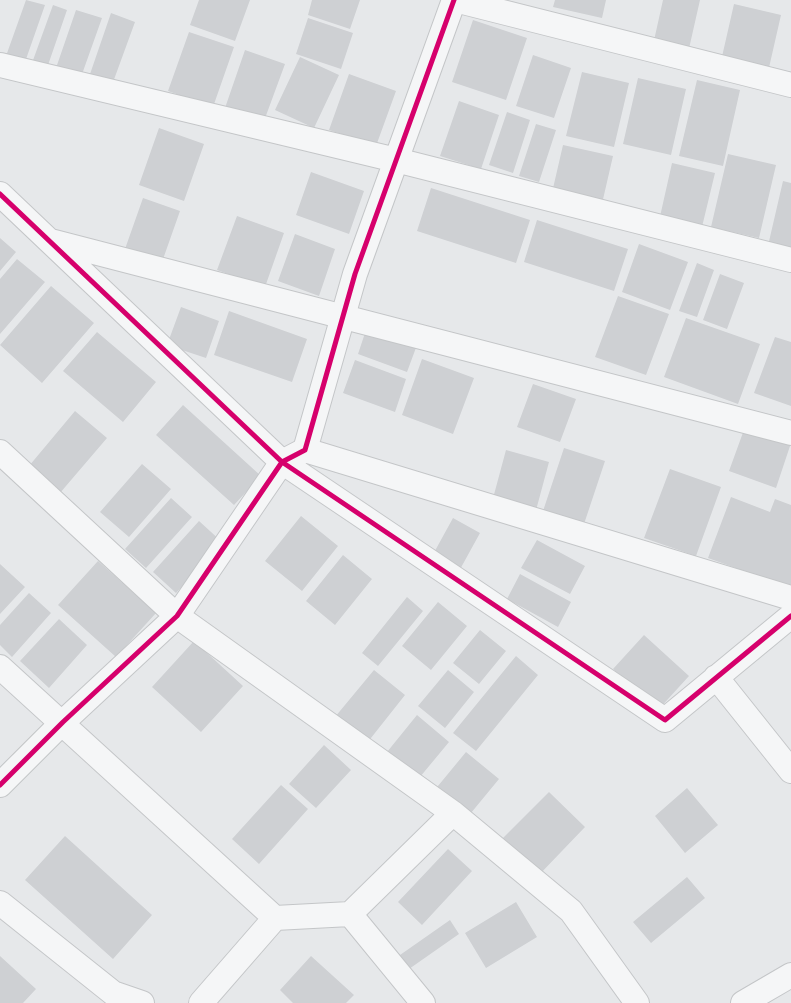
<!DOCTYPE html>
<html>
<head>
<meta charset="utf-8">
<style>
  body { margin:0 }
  canvas { display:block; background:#e6e8ea }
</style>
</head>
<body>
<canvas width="791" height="1003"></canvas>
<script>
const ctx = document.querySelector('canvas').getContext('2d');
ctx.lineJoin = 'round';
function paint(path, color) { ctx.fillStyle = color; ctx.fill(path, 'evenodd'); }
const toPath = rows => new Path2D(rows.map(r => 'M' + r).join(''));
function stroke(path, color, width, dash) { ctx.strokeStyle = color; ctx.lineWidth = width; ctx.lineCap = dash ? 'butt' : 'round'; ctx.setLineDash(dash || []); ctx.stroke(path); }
paint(toPath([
  [26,0,45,5,25,62,6,56],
  [199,0,250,0,235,41,190,25],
  [312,0,360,0,350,29,308,15],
  [555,0,606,0,602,18,553,7],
  [663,0,700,0,688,53,653,45],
  [734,4,781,15,768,72,721,61],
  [53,5,67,10,47,68,32,63],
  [76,10,102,18,81,77,56,68],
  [111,13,135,22,112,85,89,77],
  [308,18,353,33,341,69,296,54],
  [473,20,527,38,506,100,452,82],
  [189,32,234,47,213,107,168,91],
  [245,50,285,64,264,121,225,108],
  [533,55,571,68,554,118,516,106],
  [300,57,339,75,314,128,275,110],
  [582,72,629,83,614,147,566,136],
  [349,74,396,91,376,146,329,130],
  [638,78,686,89,671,155,623,144],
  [697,80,740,90,723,166,679,156],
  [459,101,499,115,481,169,440,156],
  [507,112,530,120,513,173,489,165],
  [536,124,556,130,539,182,519,176],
  [159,128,204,144,184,201,139,185],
  [563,145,613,156,601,208,551,197],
  [728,154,776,165,759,238,711,227],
  [672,163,715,173,701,231,659,221],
  [311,172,364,191,349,234,296,215],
  [783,181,791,183,791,255,767,250],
  [431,188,530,220,516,263,417,231],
  [143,198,180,211,162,262,125,249],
  [237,216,284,233,265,287,217,270],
  [537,220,628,249,614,291,524,262],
  [295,234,335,249,319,296,278,281],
  [0,238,16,252,0,271],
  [639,244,688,262,670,310,622,292],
  [17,259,45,282,0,334,0,279],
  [697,263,714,270,697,317,679,311],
  [720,274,744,283,727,329,703,320],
  [51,286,94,323,42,383,0,345],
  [618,296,669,314,646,375,595,357],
  [181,307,219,321,206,358,167,345],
  [229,311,307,339,292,382,214,355],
  [686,318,760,344,738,404,664,377],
  [367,327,417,345,407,372,358,354],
  [97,332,156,382,123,422,63,371],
  [775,337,791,342,791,406,754,393],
  [422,359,474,378,453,434,402,415],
  [355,360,406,379,395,412,343,393],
  [533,384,576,399,560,442,517,427],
  [183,405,261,476,234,505,156,435],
  [75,411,107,438,60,493,29,466],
  [745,427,791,443,776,488,729,471],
  [564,448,605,461,584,524,543,511],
  [506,450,549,462,535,514,492,502],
  [142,464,171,489,129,537,100,512],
  [670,469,721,487,696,556,644,538],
  [731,497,770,512,775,499,791,505,791,588,708,558],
  [171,498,192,517,146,568,125,549],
  [301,516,338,546,302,591,265,561],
  [453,518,480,533,458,573,431,558],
  [199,521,222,542,176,593,153,572],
  [537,540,585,566,570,594,521,568],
  [343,555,372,579,335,625,306,601],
  [98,561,156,613,116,657,58,605],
  [0,564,25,587,0,614],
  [520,574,571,602,558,627,507,599],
  [29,593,51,613,12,657,0,645,0,625],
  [407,597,423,611,378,666,362,653],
  [438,602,467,626,431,670,402,646],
  [59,619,87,645,49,688,20,661],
  [480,630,506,651,479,684,453,663],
  [644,635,689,676,658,710,613,669],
  [194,641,243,686,201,732,152,687],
  [516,656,538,675,476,751,453,733],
  [374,670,405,695,367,743,335,717],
  [448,670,474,692,445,728,418,706],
  [417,715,449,742,415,783,383,757],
  [324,745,351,770,316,808,289,784],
  [466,752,499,779,466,819,433,792],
  [281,785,308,809,259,864,232,839],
  [687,788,718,825,685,853,655,816],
  [549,792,585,827,538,876,501,840],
  [65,836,152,915,113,959,25,880],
  [448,849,472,871,422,925,398,902],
  [687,877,705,898,651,943,633,922],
  [516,902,537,937,486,968,465,933],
  [450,920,459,934,409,969,400,955],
  [0,956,36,989,23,1003,0,1003],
  [311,956,354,995,346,1003,293,1003,280,990]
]), '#ced0d3');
const street = toPath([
  [455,0,791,85],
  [0,65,396,160,791,260],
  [0,194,282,462,665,720,791,616],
  [51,241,791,433],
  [305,450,791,598],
  [0,452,177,616,453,813,571,911,637,1003],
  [0,667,275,918,350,914],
  [716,677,791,771],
  [0,785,63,722,177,616,282,462,305,450,355,274,454,0],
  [0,903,113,993,142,1003],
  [201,1003,275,918],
  [423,1003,350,914,453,813],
  [743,1003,791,975]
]);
stroke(street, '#c4c6c8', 26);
stroke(street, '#f5f6f7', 24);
stroke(toPath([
  [0,194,282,462,665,720,791,616],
  [0,785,63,722,177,616,282,462,305,450,355,274,454,0]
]), '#d6006c', 5);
</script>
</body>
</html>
